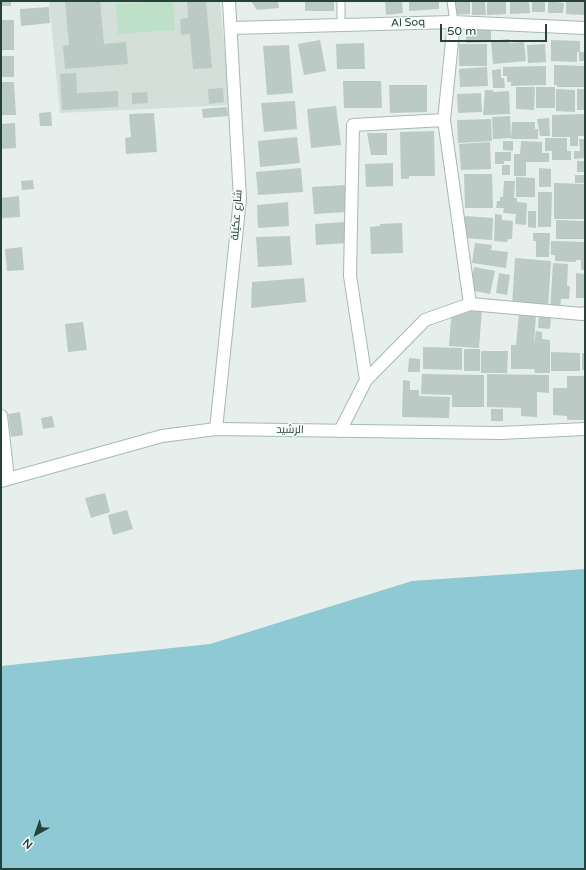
<!DOCTYPE html>
<html>
<head>
<meta charset="utf-8">
<style>
  body { margin:0 }
  #map { position:relative; width:586px; height:870px; overflow:hidden; background:#e6efeb; font-family:"Varela Round",sans-serif }
  canvas { display:block }
  .frame { position:absolute; inset:0; border:2px solid #24423a; pointer-events:none }
  .north { position:absolute; left:16px; top:814px; width:40px; height:40px; -webkit-text-stroke:3px #f7fbf9; paint-order:stroke; rotate:220deg; font-size:11px; font-weight:700; line-height:16px; text-align:center; color:#24423a }
  .north::after { content:''; display:block; margin:auto; width:14px; height:18px; background:#24423a; clip-path:polygon(50% 0,100% 100%,50% 72%,0 100%) }
  .scale { position:absolute; left:440px; top:24px; width:107px; height:18px; box-sizing:border-box; border:2px solid #24423a; border-top:0; padding-left:5px; font-size:12px; line-height:14px; white-space:nowrap; color:#24423a; -webkit-text-stroke:3px #f7fbf9; paint-order:stroke }
</style>
</head>
<body>
<div id="map">
<canvas width="586" height="870"></canvas>
<div class="frame"></div>
<div class="north">N</div>
<div class="scale">50 m</div>
</div>
<script>
const ctx = document.querySelector('canvas').getContext('2d');
ctx.lineJoin = 'round';
function paint(path, color) { ctx.fillStyle = color; ctx.fill(path, 'evenodd'); }
const toPath = rows => new Path2D(rows.map(r => 'M' + r).join(''));
function stroke(path, color, width, dash) { ctx.strokeStyle = color; ctx.lineWidth = width; ctx.lineCap = dash ? 'butt' : 'round'; ctx.setLineDash(dash || []); ctx.stroke(path); }
function write(font, color, halo, rows, align = 'center') {
  ctx.font = font + ' "Varela Round",Cairo,sans-serif'; ctx.lineWidth = 3; ctx.setLineDash([]); ctx.textBaseline = 'middle'; ctx.strokeStyle = halo; ctx.fillStyle = color; for (const [text, x, y, turn = 0] of rows) {
    ctx.save(); ctx.translate(x, y); ctx.rotate((+turn || 0) * Math.PI / 180); ctx.textAlign = isNaN(turn) ? turn : align; if (halo) ctx.strokeText(text, 0, 0); ctx.fillText(text, 0, 0); ctx.restore();
  }
}
paint(toPath([
  [49,1,220,1,230,105,60,113]
]), '#d4dfda');
paint(toPath([
  [173,1,175,30,118,34,116,4]
]), '#bfe0c8');
paint(toPath([
  [585,569,585,869,1,869,1,666,210,644,412,581]
]), '#8ec9d4');
paint(toPath([
  [1,1,11,1,11,6,1,6],
  [65,1,100,1,104,44,126,42,128,64,65,69,63,46,69,45],
  [187,1,206,1,212,68,193,69,190,34,181,35,180,19,188,18],
  [251,1,278,1,279,8,257,10],
  [305,1,334,1,334,11,305,11],
  [385,1,402,1,403,13,386,15],
  [409,1,439,1,439,9,409,11],
  [453,1,470,1,470,14,454,15],
  [472,1,485,1,486,15,472,15],
  [487,1,506,1,506,14,487,15],
  [510,1,529,1,530,13,510,14],
  [532,1,545,1,545,12,532,12],
  [548,1,564,3,563,13,548,13],
  [566,1,585,1,585,15,566,14],
  [49,7,50,23,21,26,20,9],
  [1,20,14,20,14,50,1,50],
  [466,30,491,30,491,42,466,43],
  [509,39,509,43,524,42,526,61,493,64,491,41],
  [320,40,326,71,304,75,298,44],
  [551,40,580,41,580,52,585,52,585,61,579,61,579,52,577,52,577,62,551,61],
  [364,43,365,69,337,69,336,44],
  [459,44,487,44,487,66,459,66],
  [545,44,546,62,528,63,527,45],
  [289,45,293,93,267,95,263,46],
  [1,56,14,56,14,77,1,77],
  [554,65,585,66,585,87,557,87,557,85,554,85],
  [546,66,546,85,511,86,511,82,507,82,507,76,503,76,503,67],
  [487,67,488,86,460,87,459,69],
  [501,69,501,78,504,78,505,88,493,88,492,70],
  [76,73,77,93,118,91,118,107,62,110,60,74],
  [343,81,381,81,382,108,344,108],
  [1,82,14,82,16,115,1,115],
  [389,85,427,85,427,112,390,113],
  [516,87,535,87,534,110,516,109],
  [536,87,555,87,555,108,536,108],
  [223,88,224,102,209,104,208,89],
  [556,89,575,90,575,112,556,111],
  [577,89,585,89,585,110,577,110],
  [485,90,493,90,493,107,493,92,509,91,510,114,483,115],
  [147,92,148,103,132,104,132,93],
  [481,93,482,112,458,113,457,94],
  [295,101,297,129,264,132,261,103],
  [336,106,341,145,311,148,307,109],
  [227,107,228,116,203,118,202,109],
  [51,112,52,126,40,126,39,113],
  [154,113,157,152,126,154,125,138,131,137,129,114],
  [585,114,585,136,578,136,578,146,570,146,570,137,552,137,552,115],
  [510,116,511,138,493,139,492,117],
  [549,118,550,136,540,136,537,119],
  [491,119,492,141,458,143,457,120],
  [512,122,535,122,535,129,538,129,538,139,511,139],
  [15,123,16,148,1,149,1,124],
  [434,131,435,176,409,176,409,179,401,179,400,132],
  [367,133,387,133,387,155,371,155],
  [297,137,300,163,260,167,258,141],
  [545,138,552,138,552,151,545,151],
  [552,138,567,138,567,151,571,151,571,160,552,160],
  [579,139,585,139,585,158,574,159,574,151,580,151],
  [503,141,513,141,513,151,503,150],
  [521,141,542,142,542,153,549,153,549,162,526,162,526,176,514,176,514,154,520,154],
  [490,142,491,169,461,170,459,144],
  [495,152,511,152,511,161,504,161,504,164,495,164],
  [577,161,585,161,585,172,577,172],
  [393,163,393,186,366,187,365,164],
  [502,165,510,165,510,175,502,175],
  [301,168,303,192,258,195,256,172],
  [539,168,551,169,551,187,539,187],
  [464,174,492,174,493,208,465,208],
  [575,175,585,175,585,183,575,183],
  [516,177,535,178,535,197,516,197],
  [33,180,34,189,22,190,21,181],
  [504,181,515,181,514,198,517,198,517,202,527,203,526,225,515,224,516,214,503,213,504,208,496,208,497,201,500,201,500,197,503,197],
  [554,183,585,184,585,219,554,219],
  [346,185,348,212,314,214,312,187],
  [538,192,552,192,551,227,538,227],
  [19,196,20,217,1,218,1,198],
  [288,202,289,226,258,228,257,205],
  [528,211,536,211,536,228,528,227],
  [495,214,502,215,502,220,513,221,512,239,508,239,507,242,494,241],
  [465,216,493,218,492,240,464,238],
  [556,220,585,221,585,239,556,239],
  [345,222,346,243,316,245,315,224],
  [402,223,403,253,371,254,370,227,380,226,380,224],
  [533,233,550,233,549,257,536,257,536,241,533,241],
  [290,236,292,265,258,267,256,237],
  [551,241,585,242,585,270,581,270,581,260,576,260,576,262,555,261,555,255,551,255],
  [475,243,492,245,491,250,508,252,506,268,472,263],
  [22,247,24,270,7,271,5,249],
  [515,258,551,261,548,308,512,306],
  [553,263,568,264,567,286,570,286,569,299,561,299,560,310,550,310],
  [474,267,495,271,490,294,469,290],
  [499,273,510,275,507,295,496,293],
  [576,273,585,274,585,298,576,298],
  [304,278,306,302,251,308,252,282],
  [452,307,482,309,479,348,449,346],
  [519,313,536,314,534,345,536,331,542,332,542,339,550,340,550,373,535,373,534,369,511,369,511,345,516,345],
  [539,313,551,314,550,329,538,328],
  [83,322,87,350,68,352,65,324],
  [423,347,462,348,462,370,423,369],
  [464,349,480,349,480,371,464,371],
  [481,351,508,351,507,373,481,373],
  [551,352,580,353,580,371,551,371],
  [582,353,585,353,585,370,582,370],
  [409,358,420,359,420,372,408,372],
  [422,374,484,375,484,407,452,407,452,395,421,394],
  [487,374,549,375,549,393,537,392,537,417,521,416,521,408,487,407],
  [567,376,585,376,585,420,567,420,567,416,553,415,553,388,567,388,567,401],
  [403,380,410,381,410,390,419,390,419,396,450,397,449,418,402,417],
  [491,409,503,409,503,421,491,421],
  [20,412,23,435,11,437,8,414],
  [52,416,55,427,43,429,41,418],
  [105,493,110,512,91,518,85,498],
  [127,510,133,529,113,535,108,515]
]), '#bbcac4');
const service = toPath([
  [341,1,341,25],
  [451,1,454,22]
]);
const minor = toPath([
  [231,28,454,22,585,28],
  [470,304,582,314,585,313],
  [366,380,350,276,353,125,444,120],
  [1,416,8,479],
  [340,431,366,380,425,320,470,304,444,120,454,22]
]);
const tertiary = toPath([
  [216,429,240,199,229,1]
]);
const secondary = toPath([
  [1,481,162,436,216,429,500,433,585,429]
]);
stroke(service, '#a8b8b2', 9);
stroke(minor, '#a8b8b2', 14);
stroke(tertiary, '#a8b8b2', 14);
stroke(secondary, '#a4bbb3', 14);
stroke(service, '#fff', 7);
stroke(minor, '#fff', 12);
stroke(tertiary, '#fff', 12);
stroke(secondary, '#fff', 12);
write('11px', '#24423a', '#f7fbf9', [
  ["Al Soq",408,23,-2],
  ["شارع عكيلة",237,215,-86],
  ["الرشيد",290,430,1]
]);
</script>
</body>
</html>
